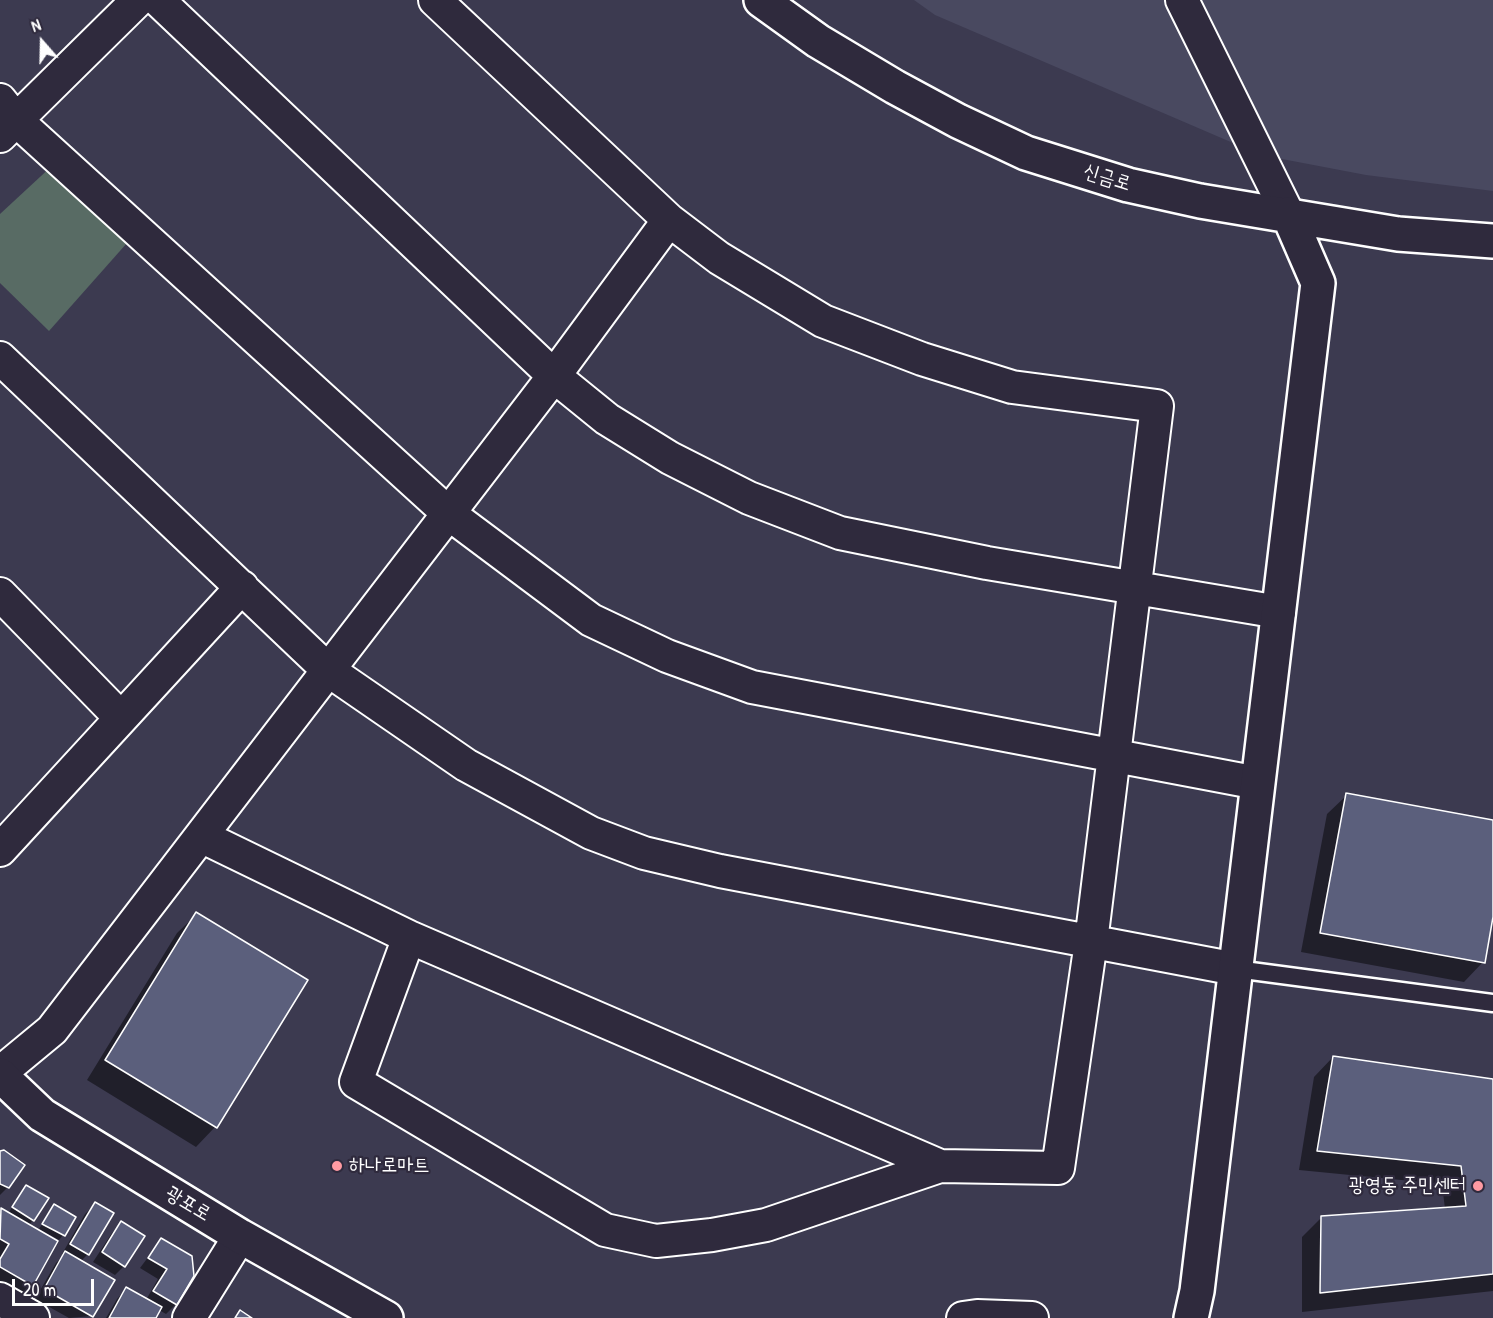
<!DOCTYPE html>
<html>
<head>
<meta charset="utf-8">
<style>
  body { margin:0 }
  #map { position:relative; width:1493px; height:1318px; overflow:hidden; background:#3c3a50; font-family:"Patrick Hand",sans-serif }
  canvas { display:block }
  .north { position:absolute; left:12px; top:12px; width:60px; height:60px; -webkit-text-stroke:4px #2f2a3d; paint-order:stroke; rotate:340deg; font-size:16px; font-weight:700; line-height:24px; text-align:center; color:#fff }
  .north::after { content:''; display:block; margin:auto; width:21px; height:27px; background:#fff; clip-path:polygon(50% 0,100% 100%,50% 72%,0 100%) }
  .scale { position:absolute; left:12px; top:1279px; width:82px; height:27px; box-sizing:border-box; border:3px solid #fff; border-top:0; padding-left:8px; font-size:18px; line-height:21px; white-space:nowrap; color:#fff; -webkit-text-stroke:4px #2f2a3d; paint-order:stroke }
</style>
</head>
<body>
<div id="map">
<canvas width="1493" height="1318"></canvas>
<div class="north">N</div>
<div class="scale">20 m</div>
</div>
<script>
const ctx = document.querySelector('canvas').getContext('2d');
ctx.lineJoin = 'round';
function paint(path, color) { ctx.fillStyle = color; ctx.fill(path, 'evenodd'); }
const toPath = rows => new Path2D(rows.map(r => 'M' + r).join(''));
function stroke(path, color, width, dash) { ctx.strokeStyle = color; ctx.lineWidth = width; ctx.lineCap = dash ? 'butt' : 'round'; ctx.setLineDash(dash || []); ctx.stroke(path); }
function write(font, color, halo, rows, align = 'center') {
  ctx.font = font + ' "Patrick Hand","Poor Story",sans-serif'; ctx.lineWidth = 4.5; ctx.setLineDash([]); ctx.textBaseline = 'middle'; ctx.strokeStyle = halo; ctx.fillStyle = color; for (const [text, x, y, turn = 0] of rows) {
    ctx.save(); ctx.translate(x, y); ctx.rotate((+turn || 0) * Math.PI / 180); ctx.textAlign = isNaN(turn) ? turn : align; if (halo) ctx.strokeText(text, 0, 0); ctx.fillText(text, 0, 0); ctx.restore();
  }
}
paint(toPath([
  [914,0,1493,0,1493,191,1366,175,1261,155,935,15]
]), '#494960');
paint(toPath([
  [54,164,135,234,49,331,0,283,0,214]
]), '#586b64');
paint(toPath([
  [1347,795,1493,821,1493,909,1483,962,1464,982,1301,952,1327,814],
  [197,914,306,980,215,1127,196,1147,87,1080,177,933],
  [1333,1057,1493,1081,1493,1291,1302,1312,1302,1237,1321,1218,1445,1209,1442,1184,1299,1170,1314,1077],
  [0,1153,8,1187,0,1195],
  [22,1191,33,1220,28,1226,31,1285,22,1295,0,1282,0,1212,8,1214],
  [95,1204,88,1254,80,1262,92,1316,69,1318,35,1299,56,1263,64,1255,62,1254,85,1214],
  [54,1206,63,1235,59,1240,39,1229],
  [122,1223,124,1266,115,1275,93,1262,112,1233],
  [161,1240,193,1276,176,1304,166,1314,159,1310,154,1318,106,1318,117,1299,126,1289,146,1300,158,1279,140,1268]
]), '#0007');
const building = toPath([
  [1346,793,1493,820,1493,917,1485,963,1320,933,1346,793],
  [196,912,308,980,217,1128,105,1060,196,912],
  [1333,1056,1493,1079,1493,1274,1320,1293,1321,1216,1466,1206,1461,1166,1317,1151,1333,1056],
  [4,1150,25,1165,9,1188,0,1184,0,1151,4,1150],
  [26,1185,49,1198,34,1221,12,1207,26,1185],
  [95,1202,114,1213,89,1255,70,1244,95,1202],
  [54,1204,76,1217,65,1236,42,1224,54,1204],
  [1,1208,58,1241,33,1286,0,1267,0,1259,9,1244,0,1239,1,1208],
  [121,1221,145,1236,125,1267,102,1252,121,1221],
  [161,1238,192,1256,194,1276,177,1305,153,1291,167,1269,148,1258,161,1238],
  [65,1251,115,1280,93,1317,44,1289,65,1251],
  [126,1287,162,1307,156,1318,109,1318,126,1287],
  [240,1310,252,1318,235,1318,240,1310]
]);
paint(building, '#5b5f7c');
stroke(building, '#fff', 1.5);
const service = toPath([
  [1236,969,1493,1003]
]);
const minor = toPath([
  [158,0,554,376,607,419,670,458,749,498,840,533,987,563,1279,612],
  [1182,0,1288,214],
  [0,100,16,120,448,513,591,620,667,656,752,687,1258,783],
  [0,136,138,0],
  [0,358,328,670,466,765,591,833,644,853,720,871,1236,969],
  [0,594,121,718],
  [201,836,409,937,940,1166,1058,1168,1091,942,1157,406,1012,387,922,359,823,321,719,258,669,220,435,0],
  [0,850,242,587],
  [409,937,356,1082,605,1230,656,1241,712,1235,766,1225,940,1166],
  [0,1073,52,1030,554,376,669,220],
  [0,1299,33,1318],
  [189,1318,240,1236],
  [963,1318,977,1316,1032,1318]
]);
const tertiary = toPath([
  [761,0,818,41,895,87,958,121,1026,153,1128,185,1200,201,1398,234,1493,241],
  [0,1075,42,1115,240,1236,386,1318],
  [1191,1318,1197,1291,1318,283,1288,214]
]);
stroke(service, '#fff', 21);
stroke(minor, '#fff', 36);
stroke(tertiary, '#fff', 38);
stroke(service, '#2f2a3d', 16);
stroke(minor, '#2f2a3d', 32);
stroke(tertiary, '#2f2a3d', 33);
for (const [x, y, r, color] of [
  [337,1166,6,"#ff9aa2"],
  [1478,1186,6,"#ff9aa2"]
]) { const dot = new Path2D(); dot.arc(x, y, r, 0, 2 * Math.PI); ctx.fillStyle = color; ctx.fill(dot); stroke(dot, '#2f2a3d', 2); }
write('20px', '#fff', '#2f2a3d', [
  ["신금로",1107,178,17],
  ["광포로",188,1204,31]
]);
write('20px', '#fff', '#2f2a3d', [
  ["하나로마트",349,1166],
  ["광영동 주민센터",1466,1186,"right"]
], 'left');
</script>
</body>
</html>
